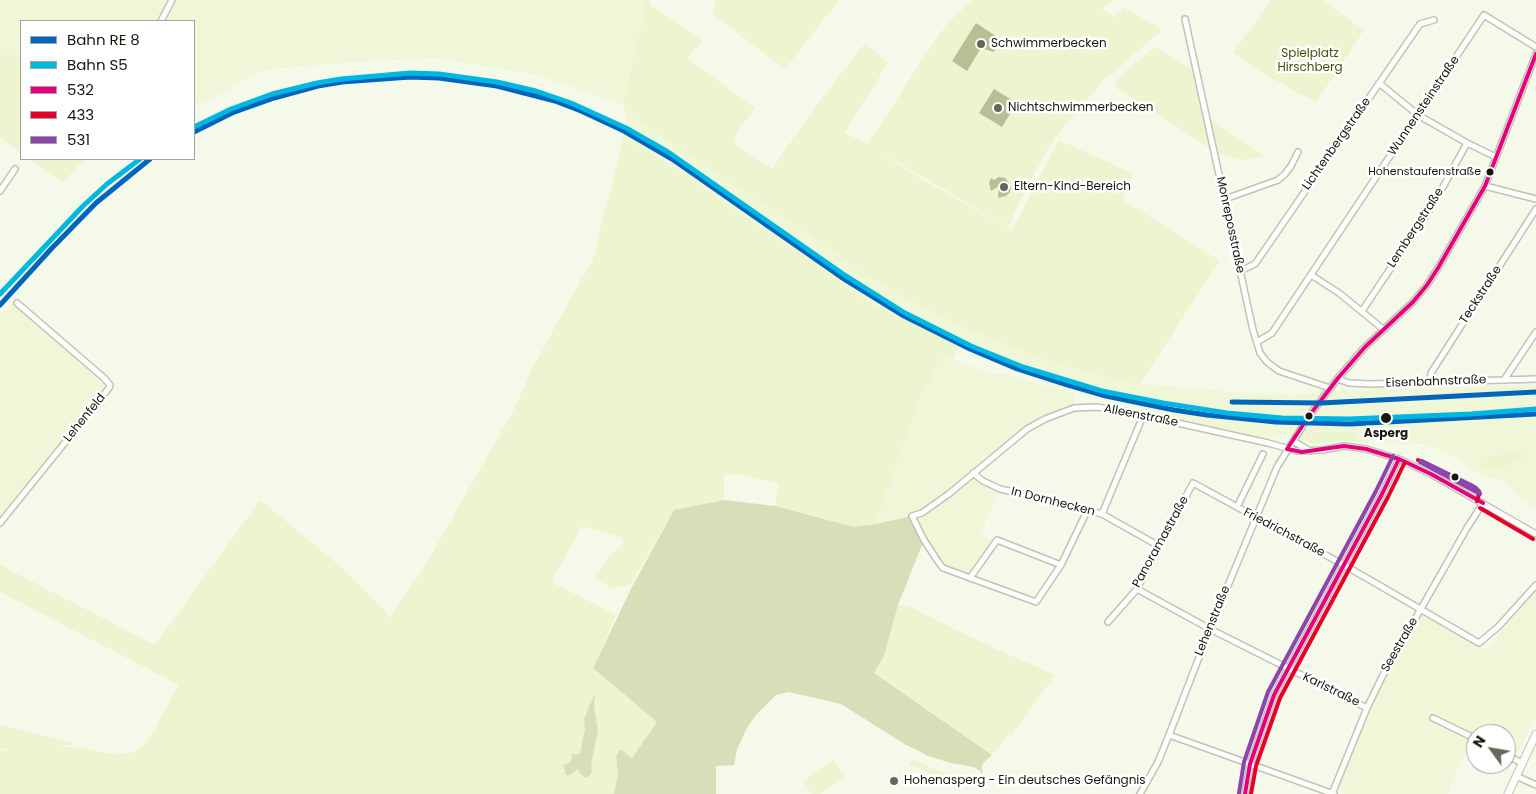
<!DOCTYPE html>
<html>
<head>
<meta charset="utf-8">
<style>
  body { margin:0 }
  #map { position:relative; width:1536px; height:794px; overflow:hidden; background:#f4f9e9; font-family:Poppins,sans-serif }
  canvas { display:block }
  .legend { position:absolute; left:20px; top:20px; width:175px; height:140px; box-sizing:border-box; background:#fff; border:1px solid #a2a39e; margin:0; padding:6px 9px; list-style:none; font-size:15px; color:#16180c }
  .legend li { display:flex; align-items:center; gap:10px; height:25px }
  .legend b { width:25px; border:1px solid #a2a39e }
  .north { position:absolute; left:1466px; top:724px; width:50px; height:50px; box-sizing:border-box; background:#fff; border:1px solid #a2a39e; border-radius:50%; rotate:302deg; font-size:14px; font-weight:700; line-height:20px; text-align:center; color:#16180c }
  .north::after { content:''; display:block; margin:auto; width:18px; height:22px; background:#646759; clip-path:polygon(50% 0,100% 100%,50% 72%,0 100%) }
</style>
</head>
<body>
<div id="map">
<canvas width="1536" height="794"></canvas>
<ul class="legend">
<li><b style="height:6px;background:#0065bd"></b>Bahn RE 8</li>
<li><b style="height:6px;background:#00b7e1"></b>Bahn S5</li>
<li><b style="height:6px;background:#e5007d"></b>532</li>
<li><b style="height:6px;background:#e4002b"></b>433</li>
<li><b style="height:6px;background:#8e44ad"></b>531</li>
</ul>
<div class="north">N</div>
</div>
<script>
const ctx = document.querySelector('canvas').getContext('2d');
ctx.lineJoin = 'round';
function paint(path, color) { ctx.fillStyle = color; ctx.fill(path, 'evenodd'); }
const toPath = rows => new Path2D(rows.map(r => 'M' + r).join(''));
function stroke(path, color, width, dash) { ctx.strokeStyle = color; ctx.lineWidth = width; ctx.lineCap = dash ? 'butt' : 'round'; ctx.setLineDash(dash || []); ctx.stroke(path); }
function write(font, color, halo, rows, align = 'center') {
  ctx.font = font + ' Poppins,sans-serif'; ctx.lineWidth = 5; ctx.setLineDash([]); ctx.textBaseline = 'middle'; ctx.strokeStyle = halo; ctx.fillStyle = color; for (const [text, x, y, turn = 0] of rows) {
    ctx.save(); ctx.translate(x, y); ctx.rotate((+turn || 0) * Math.PI / 180); ctx.textAlign = isNaN(turn) ? turn : align; if (halo) ctx.strokeText(text, 0, 0); ctx.fillText(text, 0, 0); ctx.restore();
  }
}
paint(toPath([
  [0,0,647,0,623,104,534,74,435,58,350,62,262,70,207,101,194,105,194,21,21,21,21,62,0,46],
  [626,113,753,197,869,276,917,304,967,329,1014,348,1061,365,1114,379,1141,384,1246,393,1293,395,1344,390,1368,391,1374,387,1424,385,1433,387,1536,385,1536,508,1520,498,1504,481,1485,476,1469,468,1457,458,1424,444,1385,445,1384,439,1370,440,1369,442,1340,441,1312,444,1309,443,1306,440,1281,436,1271,437,1258,436,1156,414,1153,411,1090,396,1038,381,1036,379,1013,371,959,347,896,317,851,290,650,152,623,138],
  [11,302,24,309,103,381,110,385,0,520,0,314],
  [941,354,953,360,992,374,998,375,1005,374,1074,394,1074,408,1027,429,973,473,1000,489,980,536,997,540,970,578,947,570,924,540,876,524,922,391,930,382],
  [1536,591,1536,716,1516,757,1506,752,1506,734,1476,734,1476,736,1473,735,1447,794,1345,794,1338,790,1358,738,1382,684,1422,613,1486,650]
]), '#eff7d8');
paint(toPath([
  [647,0,649,0,652,7,703,40,687,58,755,108,735,136,735,141,737,146,772,169,810,114,865,43,888,63,844,133,868,144,928,51,947,24,972,0,1115,0,1101,9,1115,17,1111,23,1123,8,1126,8,1162,30,1104,80,1055,137,1027,186,1008,227,874,148,921,179,1012,230,1059,140,1133,174,1123,200,1220,261,1176,328,1140,384,1114,379,1061,365,1014,348,967,329,917,304,869,276,753,197,626,113,623,104],
  [716,0,839,0,785,69,712,14],
  [1271,0,1322,0,1364,30,1316,102,1266,75,1233,53],
  [0,46,21,62,21,153,0,138],
  [1155,47,1192,69,1210,148,1116,88,1115,83,1118,78],
  [1210,119,1265,156,1241,160,1216,153],
  [623,138,650,152,874,305,959,347,953,360,941,354,930,382,922,391,876,524,854,527,775,506,779,484,737,474,724,474,724,500,674,510,630,585,615,588,610,587,595,578,608,558,623,544,622,538,582,526,551,582,616,615,593,668,657,722,632,758,620,750,616,756,618,775,614,794,0,794,0,751,9,750,0,748,0,725,76,744,56,747,76,747,106,753,125,754,133,752,143,745,151,735,179,685,0,592,0,565,155,645,260,500,347,572,386,612,388,618,393,614,399,603,422,571,513,411,533,367,596,253,602,220,612,186],
  [29,159,85,159,63,182],
  [1306,432,1355,432,1359,441,1340,441,1309,443,1305,438],
  [1521,452,1523,454,1523,458,1521,460,1504,466,1489,470,1480,465,1479,461,1481,458,1507,453],
  [898,605,912,608,1000,651,1055,675,1012,735,1010,733,992,755,874,673,884,656],
  [834,760,845,777,819,794,812,794,803,781],
  [913,760,945,773,942,779,909,764]
]), '#ecf5cf');
paint(toPath([
  [724,500,775,506,854,527,876,524,912,516,924,540,898,605,884,656,874,673,992,755,983,763,982,767,983,775,980,771,974,767,951,763,928,756,919,751,906,745,841,704,789,692,776,695,756,715,747,728,737,749,734,765,716,766,716,794,614,794,618,775,616,756,620,749,632,758,657,722,593,668,632,587,674,510],
  [594,695,595,696,594,707,598,730,591,765,592,771,590,775,586,778,580,774,578,769,570,775,566,775,563,765,570,762,572,759,571,757,572,754,580,754,585,729,584,719]
]), '#d6dfb8');
paint(toPath([
  [976,23,1002,40,994,52,981,48,967,71,952,61],
  [994,89,1017,103,1002,127,979,113],
  [999,177,1005,178,1009,183,1008,187,1011,187,1010,192,1006,196,998,198,999,186,991,191,989,183,991,178,994,180]
]), '#b7c094');
const minor = toPath([
  [1185,19,1253,330,1260,353,1267,362,1279,371,1330,388],
  [161,21,172,0],
  [1379,83,1418,115,1467,143,1496,157],
  [1485,186,1536,199],
  [0,191,15,169],
  [1225,199,1278,180,1285,174,1291,166,1298,152],
  [1240,271,1255,264,1420,24,1434,20],
  [1311,275,1339,293,1383,329],
  [1362,311,1427,214,1443,187,1467,143],
  [1257,342,1272,333,1484,15,1536,47],
  [1338,378,1343,381,1349,383,1370,384,1536,379],
  [1504,380,1536,332],
  [1430,381,1431,373,1536,209],
  [1293,441,1310,451],
  [973,473,983,481,1000,489,1028,495,1102,514,1159,546],
  [1237,507,1263,454],
  [1087,511,1061,565,1036,602,943,568,939,563,924,540,912,516,922,513,950,493,1027,429,1045,419,1074,408,1096,407,1119,410,1268,443,1297,451,1323,450,1344,446,1366,449,1399,459,1431,474,1536,534],
  [1102,514,1143,416],
  [0,523,109,388,110,385,104,378,17,303],
  [970,578,997,540,1061,565],
  [1137,589,1210,629,1367,708],
  [1108,622,1137,589,1193,483,1344,565,1479,643,1499,626,1536,585],
  [1433,718,1476,739],
  [1169,735,1334,794],
  [1506,755,1522,763],
  [1516,776,1536,785],
  [1140,794,1158,762,1169,735,1210,629,1277,467,1309,416,1338,378,1365,347,1413,302,1427,285,1438,268,1485,186,1536,54],
  [1245,794,1250,764,1274,695,1382,494,1399,459],
  [1332,794,1367,708,1382,677,1467,528,1483,503]
]);
const secondary = toPath([
  [1508,794,1536,734]
]);
stroke(minor, '#c0c4b6', 8);
stroke(secondary, '#c0c4b6', 9);
stroke(minor, '#fdfefc', 5);
stroke(secondary, '#fdfefc', 7);
stroke(toPath([
  [1483,503,1431,474,1399,459,1366,449,1344,446,1302,452,1287,449,1309,416,1338,378,1365,347,1413,302,1427,285,1438,268,1485,186,1536,54],
  [1245,794,1250,764,1274,695,1382,494,1399,459]
]), '#e5007d', 4);
stroke(toPath([
  [1418,460,1476,488,1479,494,1477,501],
  [1480,508,1533,539],
  [1251,794,1256,766,1280,698,1388,497,1405,462]
]), '#e4002b', 4);
stroke(toPath([
  [1422,461,1473,486,1479,491,1480,494,1420,462,1422,461],
  [1239,793,1244,762,1268,692,1376,491,1393,456]
]), '#8e44ad', 4);
stroke(toPath([
  [194,132,232,113,274,98,318,86,342,82,410,77,439,78,497,86,555,101,581,111,624,131,672,159,841,277,904,316,970,349,1015,368,1068,385,1106,396,1174,410,1207,415,1276,422,1350,424,1536,414],
  [0,305,52,248,96,203,150,159],
  [1232,402,1321,403,1536,392]
]), '#0065bd', 5);
stroke(toPath([
  [194,127,231,109,272,94,317,83,341,79,410,73,439,74,497,82,536,91,571,103,626,128,668,152,843,274,905,313,971,346,1023,367,1102,391,1163,403,1227,413,1282,418,1349,419,1471,414,1536,409],
  [0,294,83,206,107,184,140,159]
]), '#00b7e1', 5);
for (const [x, y, r, color] of [
  [981,44,5,"#646759"],
  [998,108,5,"#646759"],
  [1490,172,4.5,"#16180c"],
  [1004,187,5,"#646759"],
  [1309,416,4.5,"#16180c"],
  [1386,418,6,"#16180c"],
  [1455,477,4.5,"#16180c"],
  [894,781,5,"#646759"]
]) { const dot = new Path2D(); dot.arc(x, y, r, 0, 2 * Math.PI); ctx.fillStyle = color; ctx.fill(dot); stroke(dot, '#fff', 2); }
write('11px', '#16180c', '#fff', [
  ["Hohenstaufenstraße",1481,172]
], 'right');
write('12px', '#16180c', '#fff', [
  ["Schwimmerbecken",991,44],
  ["Nichtschwimmerbecken",1008,108],
  ["Eltern-Kind-Bereich",1014,187],
  ["Hohenasperg - Ein deutsches Gefängnis",904,781]
], 'left');
write('12px', '#464f0d', '#fff', [
  ["Spielplatz",1310,54],
  ["Hirschberg",1310,68]
]);
write('12px', '#16180c', '#fff', [
  ["Wunnensteinstraße",1424,106,-56],
  ["Lichtenbergstraße",1337,144,-55],
  ["Monreposstraße",1230,225,78],
  ["Lembergstraße",1416,228,-57],
  ["Teckstraße",1481,295,-57],
  ["Eisenbahnstraße",1436,382,-2],
  ["Alleenstraße",1141,416,11],
  ["Lehenfeld",85,418,-51],
  ["In Dornhecken",1053,502,14],
  ["Friedrichstraße",1284,533,28],
  ["Panoramastraße",1161,542,-61],
  ["Lehenstraße",1213,621,-68],
  ["Seestraße",1400,645,-60],
  ["Karlstraße",1331,690,26]
]);
write('bold 12px', '#16180c', '#fff', [
  ["Asperg",1386,434]
]);
</script>
</body>
</html>
